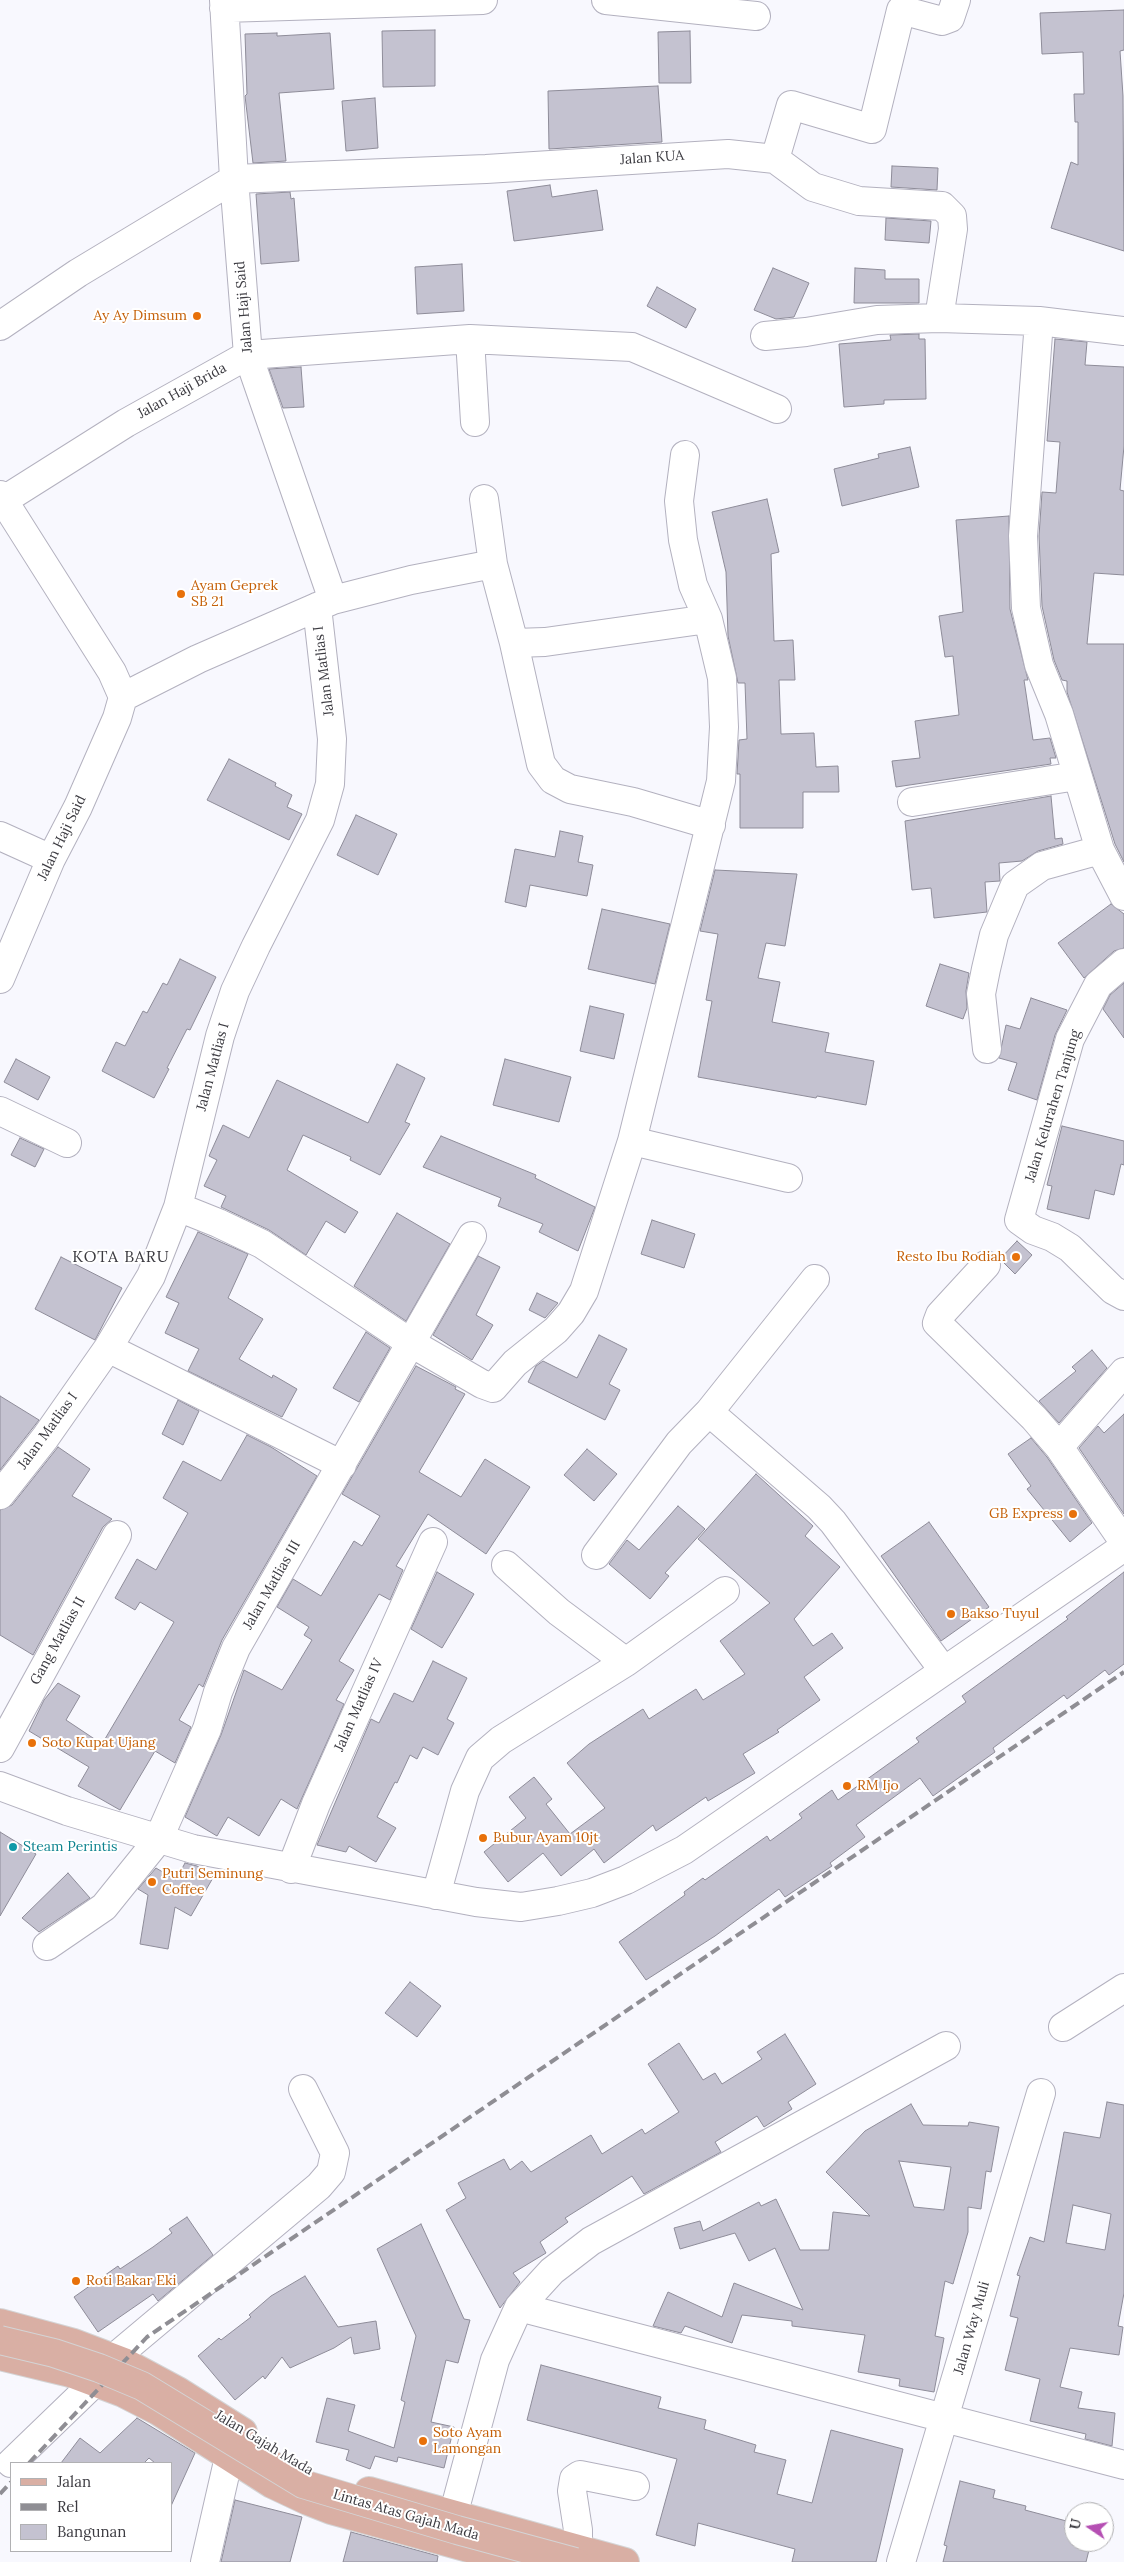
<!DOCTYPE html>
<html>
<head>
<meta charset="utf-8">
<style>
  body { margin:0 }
  #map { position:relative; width:1124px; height:2562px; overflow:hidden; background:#f8f8fe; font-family:Lora,serif }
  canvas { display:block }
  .legend { position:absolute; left:10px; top:2462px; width:162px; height:90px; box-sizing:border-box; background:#fff; border:1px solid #b1b1b3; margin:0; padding:6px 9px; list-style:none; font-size:15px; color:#3c3b41 }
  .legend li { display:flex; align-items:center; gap:10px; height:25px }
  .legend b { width:25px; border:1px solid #b1b1b3 }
  .north { position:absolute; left:1064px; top:2502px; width:50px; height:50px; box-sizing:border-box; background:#fff; border:1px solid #b1b1b3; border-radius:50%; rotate:282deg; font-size:14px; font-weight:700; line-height:20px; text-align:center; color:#3c3b41 }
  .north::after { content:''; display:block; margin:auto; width:18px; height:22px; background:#b54fb3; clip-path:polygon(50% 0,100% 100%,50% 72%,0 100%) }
</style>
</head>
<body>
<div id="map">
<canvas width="1124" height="2562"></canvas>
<ul class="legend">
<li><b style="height:6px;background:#d9afa4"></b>Jalan</li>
<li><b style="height:6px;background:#8f8e94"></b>Rel</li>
<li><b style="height:14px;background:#c4c2d0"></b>Bangunan</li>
</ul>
<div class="north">U</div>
</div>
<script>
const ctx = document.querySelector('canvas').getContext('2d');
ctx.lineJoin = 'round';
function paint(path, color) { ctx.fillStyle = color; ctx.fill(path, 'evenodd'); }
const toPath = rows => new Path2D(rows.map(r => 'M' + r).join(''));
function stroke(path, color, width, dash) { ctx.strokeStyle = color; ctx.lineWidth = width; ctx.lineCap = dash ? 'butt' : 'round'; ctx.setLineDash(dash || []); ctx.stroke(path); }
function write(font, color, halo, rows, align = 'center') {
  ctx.font = font + ' Lora,serif'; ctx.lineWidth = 4; ctx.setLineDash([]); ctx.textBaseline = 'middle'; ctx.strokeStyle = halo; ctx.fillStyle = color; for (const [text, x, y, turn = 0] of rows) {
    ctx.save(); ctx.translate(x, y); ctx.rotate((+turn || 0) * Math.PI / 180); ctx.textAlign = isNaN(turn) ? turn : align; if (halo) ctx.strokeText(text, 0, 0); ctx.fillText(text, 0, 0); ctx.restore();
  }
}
const building = toPath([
  [1124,10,1124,50,1120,51,1123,96,1124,251,1051,228,1071,162,1078,165,1078,122,1075,122,1074,94,1084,94,1083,52,1042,54,1040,13,1124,10],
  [435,30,435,86,383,87,382,31,435,30],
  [690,31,691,83,659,83,658,32,690,31],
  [277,33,277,36,330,33,334,89,279,93,286,161,253,163,245,96,247,94,245,34,277,33],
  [658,86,662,142,549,149,548,91,658,86],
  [375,98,378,148,346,151,342,101,375,98],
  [892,166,938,168,937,190,891,187,892,166],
  [550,185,552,197,597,190,603,230,514,241,507,191,550,185],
  [290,192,291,199,294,198,299,261,261,264,256,194,290,192],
  [886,218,931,221,929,243,885,240,886,218],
  [462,264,464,311,417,314,415,267,462,264],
  [773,268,809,283,794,317,776,319,754,310,773,268],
  [855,268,885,270,885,279,919,279,919,303,854,303,855,268],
  [657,287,696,309,686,328,647,306,657,287],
  [919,334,919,339,925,339,926,399,884,400,884,404,844,407,839,344,891,340,890,335,919,334],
  [1055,339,1087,342,1085,365,1124,367,1124,446,1120,490,1124,491,1124,575,1094,573,1087,644,1124,644,1124,862,1115,844,1067,692,1067,681,1062,680,1054,660,1042,606,1039,536,1042,492,1056,493,1060,442,1047,441,1055,339],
  [301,367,304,407,283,408,269,369,301,367],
  [910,447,919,487,842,506,834,469,879,458,878,454,910,447],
  [767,499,779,552,771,554,774,641,793,640,795,680,779,680,781,734,814,733,816,767,838,766,839,792,803,792,803,828,740,828,740,774,737,774,739,740,747,739,745,683,738,683,728,636,726,572,712,512,767,499],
  [1009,516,1010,609,1028,680,1024,680,1033,740,1050,738,1056,758,1050,758,1051,764,896,787,892,761,920,758,915,721,959,715,953,656,945,657,939,616,963,612,956,520,1009,516],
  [229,759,276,783,275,786,292,795,287,807,302,814,289,840,207,800,229,759],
  [1051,796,1055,839,1062,838,1063,844,1038,851,1022,861,999,863,1000,881,985,882,987,912,934,918,931,888,912,890,905,821,1051,796],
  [356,815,397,834,378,875,337,855,356,815],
  [560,831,583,836,578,862,593,865,587,896,530,885,526,907,505,902,515,849,555,857,560,831],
  [715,870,797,874,785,946,766,943,758,978,780,982,772,1022,829,1033,825,1052,874,1061,866,1105,817,1096,816,1098,698,1077,712,1001,706,1000,718,934,700,931,715,870],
  [1111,904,1124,914,1124,948,1114,951,1084,978,1058,943,1111,904],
  [602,909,670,924,655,984,588,969,602,909],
  [180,959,216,977,190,1030,187,1029,167,1068,169,1069,154,1098,102,1071,116,1042,125,1046,143,1011,147,1013,163,983,167,985,180,959],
  [940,964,969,973,966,991,967,1008,963,1019,926,1006,940,964],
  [1124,983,1124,1038,1103,1009,1110,995,1124,983],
  [1031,998,1067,1010,1055,1035,1037,1100,1008,1090,1017,1063,999,1058,1006,1025,1020,1029,1031,998],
  [590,1006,624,1014,614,1059,580,1051,590,1006],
  [16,1059,50,1077,38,1100,4,1082,16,1059],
  [505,1059,571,1077,559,1122,493,1105,505,1059],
  [397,1064,425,1078,405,1122,410,1124,380,1175,350,1160,351,1157,303,1135,287,1170,358,1212,345,1233,326,1221,306,1255,269,1230,221,1207,226,1196,204,1186,217,1160,209,1156,223,1125,249,1138,277,1080,368,1123,397,1064],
  [1062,1126,1124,1141,1124,1165,1121,1164,1114,1195,1095,1190,1089,1219,1047,1209,1052,1186,1047,1185,1062,1126],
  [441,1136,536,1175,535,1178,595,1207,578,1251,539,1232,543,1224,498,1206,501,1198,423,1167,441,1136],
  [20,1138,44,1149,35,1167,11,1155,20,1138],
  [397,1213,450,1244,406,1321,354,1286,397,1213],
  [652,1220,695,1234,684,1268,641,1254,652,1220],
  [198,1232,248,1254,228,1298,263,1319,239,1359,272,1378,273,1375,297,1389,282,1417,188,1371,199,1349,165,1333,179,1303,166,1297,198,1232],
  [1017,1241,1032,1255,1015,1274,1000,1259,1017,1241],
  [478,1256,500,1267,476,1315,493,1325,472,1360,433,1335,478,1256],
  [61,1257,122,1288,95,1340,35,1309,61,1257],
  [537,1293,558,1303,545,1318,529,1310,537,1293],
  [366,1332,390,1348,359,1402,333,1388,366,1332],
  [599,1335,627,1349,609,1384,620,1390,605,1420,528,1382,536,1366,543,1361,577,1378,599,1335],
  [1092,1350,1107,1368,1059,1423,1039,1401,1076,1371,1072,1367,1092,1350],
  [416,1366,456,1387,455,1389,465,1394,419,1472,461,1497,485,1459,530,1487,486,1554,428,1514,396,1566,403,1570,390,1600,379,1594,339,1661,354,1670,336,1700,344,1704,297,1809,281,1799,259,1836,228,1817,217,1836,185,1817,221,1735,244,1670,282,1690,312,1640,304,1635,309,1627,277,1607,293,1579,321,1596,354,1541,362,1546,380,1516,342,1494,416,1366],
  [0,1396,39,1420,0,1470,0,1396],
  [178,1400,199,1411,183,1445,162,1434,178,1400],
  [1124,1414,1124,1514,1079,1448,1098,1426,1104,1433,1124,1414],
  [247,1435,271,1447,317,1476,222,1640,203,1687,199,1684,179,1720,191,1727,175,1763,155,1751,120,1810,78,1786,89,1767,29,1731,44,1700,58,1683,80,1696,66,1720,102,1744,174,1622,140,1602,135,1610,115,1598,137,1559,156,1570,188,1513,163,1498,183,1461,221,1481,247,1435],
  [1031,1438,1047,1457,1092,1523,1070,1542,1027,1489,1031,1486,1008,1454,1031,1438],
  [58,1447,90,1469,72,1496,112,1519,103,1527,33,1655,0,1635,0,1510,12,1505,58,1447],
  [587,1449,617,1474,594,1501,564,1475,587,1449],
  [756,1474,813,1526,805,1536,840,1567,794,1619,813,1646,832,1633,843,1648,804,1677,820,1700,777,1730,779,1732,743,1754,755,1773,708,1801,706,1797,656,1831,653,1825,604,1863,594,1849,561,1876,543,1853,508,1882,484,1852,526,1818,509,1797,534,1777,552,1799,546,1804,570,1834,605,1808,567,1763,589,1744,643,1709,649,1719,696,1689,703,1700,745,1674,720,1641,770,1603,698,1539,756,1474],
  [678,1506,705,1529,665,1573,669,1576,650,1599,609,1564,627,1540,639,1550,678,1506],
  [929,1522,989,1607,941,1641,881,1556,929,1522],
  [437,1572,474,1594,442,1648,411,1629,437,1572],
  [1124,1572,1124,1664,1109,1675,1105,1670,1067,1699,1064,1695,993,1748,995,1752,933,1796,920,1778,856,1825,865,1837,830,1863,832,1866,785,1897,779,1889,715,1936,646,1980,619,1942,685,1895,684,1892,703,1878,705,1880,767,1836,770,1841,802,1818,799,1814,832,1790,838,1800,919,1742,916,1738,966,1702,962,1696,1068,1619,1066,1617,1124,1572],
  [433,1661,467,1678,447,1719,454,1723,438,1755,423,1747,417,1759,410,1755,397,1783,395,1782,377,1817,396,1828,376,1862,349,1846,346,1852,317,1845,371,1719,379,1723,394,1693,413,1702,433,1661],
  [0,1832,36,1854,0,1916,0,1832],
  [185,1863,197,1866,214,1876,191,1916,175,1907,168,1949,140,1944,148,1895,138,1889,156,1868,176,1880,185,1863],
  [68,1873,90,1898,39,1932,22,1918,68,1873],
  [410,1982,441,2006,417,2037,385,2013,410,1982],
  [785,2034,816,2084,788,2102,792,2109,764,2127,757,2116,715,2142,721,2152,644,2194,632,2176,565,2218,568,2222,540,2242,546,2253,513,2273,520,2282,500,2308,446,2210,466,2198,458,2183,504,2159,510,2170,522,2161,531,2172,591,2135,602,2154,642,2129,645,2134,679,2112,648,2064,679,2043,703,2080,715,2073,722,2084,762,2059,757,2052,785,2034],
  [1107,2102,1124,2105,1124,2293,1118,2326,1123,2327,1119,2355,1070,2348,1060,2387,1082,2392,1078,2408,1115,2413,1112,2446,1085,2439,1086,2434,1030,2421,1040,2379,1005,2370,1018,2318,1010,2316,1020,2276,1017,2275,1030,2237,1044,2242,1064,2132,1100,2138,1107,2102],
  [1073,2205,1111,2214,1105,2250,1066,2243,1073,2205],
  [911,2104,923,2125,968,2126,969,2122,999,2127,991,2172,986,2171,981,2209,968,2207,968,2232,953,2284,945,2281,935,2336,944,2338,934,2392,899,2386,900,2379,858,2372,865,2335,792,2326,792,2321,742,2315,732,2343,685,2326,681,2333,653,2326,668,2292,722,2317,734,2283,803,2310,775,2248,749,2261,735,2233,680,2249,674,2228,700,2221,703,2231,759,2202,761,2206,776,2199,800,2250,829,2250,833,2212,870,2216,826,2172,865,2131,911,2104],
  [899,2161,951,2167,944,2210,914,2207,899,2161],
  [187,2217,213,2255,158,2301,153,2294,98,2332,74,2297,118,2266,120,2269,153,2247,172,2233,169,2229,187,2217],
  [421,2224,464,2319,470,2320,458,2363,446,2360,431,2422,454,2427,444,2468,398,2457,397,2462,375,2456,370,2469,346,2460,349,2450,316,2442,327,2398,355,2405,348,2431,394,2448,405,2402,401,2400,416,2336,377,2249,421,2224],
  [305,2276,338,2327,376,2321,380,2349,354,2354,351,2337,334,2348,290,2368,282,2357,265,2379,263,2376,235,2400,198,2356,219,2338,221,2340,251,2317,249,2315,271,2296,305,2276],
  [541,2365,661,2397,658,2408,706,2420,704,2429,756,2445,754,2452,786,2460,777,2494,812,2503,831,2430,903,2449,876,2562,792,2562,795,2549,698,2523,695,2546,656,2535,677,2459,527,2420,541,2365],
  [137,2418,195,2453,171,2506,171,2463,155,2463,149,2458,144,2463,61,2463,80,2438,100,2453,137,2418],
  [960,2481,995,2490,993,2498,1026,2506,1025,2510,1074,2523,1074,2542,1091,2542,1086,2562,943,2562,947,2546,944,2545,960,2481],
  [235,2500,302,2517,290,2562,221,2562,235,2500],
  [351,2532,438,2556,437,2562,343,2562,351,2532]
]);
paint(building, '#c4c2d0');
stroke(building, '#8e8c99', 1);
const minor = toPath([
  [224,0,234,179,248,355,333,600],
  [606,0,756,16],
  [224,8,483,0],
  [775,159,791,105,872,129,901,10,942,21,950,18,956,0],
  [1039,321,1023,536,1026,608,1039,665,1059,714,1100,850,1124,896],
  [0,326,78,273,234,179,486,169,728,154,775,159,813,187,859,201,942,206,952,216,953,229,939,318],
  [765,336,806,332,877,320,939,318,1039,321,1124,331],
  [475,422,470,339,632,347,777,409],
  [0,495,112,672,123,697,117,718,78,807,51,859,0,979],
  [484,499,493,564,514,643,541,764,553,780,570,789,633,802,711,825],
  [4,500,126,423,248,355,470,339],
  [514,643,545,642,708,619,693,585,683,540,679,501,685,455],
  [123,697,198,659,333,600,411,580,493,564],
  [912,802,1077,776],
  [0,836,51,859],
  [1124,963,1098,985,1070,1039,1019,1220,1033,1230,1052,1237,1070,1248,1113,1290,1124,1296],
  [987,1049,981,994,986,969,994,935,1015,885,1042,866,1100,850],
  [0,1111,67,1143],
  [632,1141,788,1178],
  [178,1207,218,1223,262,1244,411,1343,482,1384,493,1388,515,1363,556,1330,571,1313,584,1291,632,1141,721,781,724,727,722,678,708,619],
  [986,1265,940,1315,937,1323,1034,1418,1059,1447,1124,1542],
  [108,1348,342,1465],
  [709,1412,815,1279],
  [1059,1447,1124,1372],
  [0,1495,45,1438,108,1348,151,1276,178,1207,220,1036,235,991,256,946,320,820,330,784,332,739,317,607],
  [596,1555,679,1443,709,1412,819,1507,833,1522,944,1671],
  [506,1565,559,1612,626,1662],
  [0,1748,117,1535],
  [0,1786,67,1811,193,1849,476,1902,521,1907,558,1901,592,1893,626,1880,684,1850,1124,1547],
  [291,1869,316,1804,433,1542],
  [436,1895,465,1791,480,1758,501,1740,626,1662,725,1591],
  [47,1946,104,1907,158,1840,207,1729,218,1692,236,1648,472,1236],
  [1063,2027,1124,1988],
  [519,2307,1124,2465],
  [114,2358,319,2186,331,2172,335,2153,303,2089],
  [11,2463,95,2382],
  [447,2538,495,2360,519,2307,552,2271,591,2241,946,2046],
  [578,2549,578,2530,572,2491,574,2479,580,2475,635,2486],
  [205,2562,229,2457,241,2437],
  [901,2562,1041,2093]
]);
const major = toPath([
  [0,2323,74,2343,124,2362,178,2391,243,2432],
  [0,2356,70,2373,123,2393,158,2411,272,2484,308,2501,331,2510,519,2562],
  [369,2491,625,2562]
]);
stroke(minor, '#b3b1bf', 30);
stroke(major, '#d4d4d5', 30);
stroke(minor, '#fff', 28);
stroke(major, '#d9afa4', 28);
stroke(toPath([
  [29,2463,147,2337,1124,1672],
  [0,2494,11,2482]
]), '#8f8e94', 4, [10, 5]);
const majorBridge = toPath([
  [0,2340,54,2353,99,2368,142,2386,303,2484,457,2530,575,2562]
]);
stroke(majorBridge, '#d4d4d5', 30, []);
stroke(majorBridge, '#d9afa4', 28);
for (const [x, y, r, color] of [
  [197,316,5,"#e8710a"],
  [181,594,5,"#e8710a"],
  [1016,1257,5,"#e8710a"],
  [1073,1514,5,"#e8710a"],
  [951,1614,5,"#e8710a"],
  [32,1743,5,"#e8710a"],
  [847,1786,5,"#e8710a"],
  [483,1838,5,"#e8710a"],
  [13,1847,5,"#0f9aa8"],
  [152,1882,5,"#e8710a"],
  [76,2281,5,"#e8710a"],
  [423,2441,5,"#e8710a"]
]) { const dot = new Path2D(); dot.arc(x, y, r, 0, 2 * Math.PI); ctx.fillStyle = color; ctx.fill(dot); stroke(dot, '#fff', 2); }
write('14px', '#3c3b41', '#fff', [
  ["Jalan KUA",652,158,-4],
  ["Jalan Haji Said",244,307,-95],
  ["Jalan Haji Brida",182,391,-29],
  ["Jalan Matlias I",324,671,-97],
  ["Jalan Haji Said",62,838,-64],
  ["Jalan Matlias I",213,1067,-75],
  ["Jalan Kelurahen Tanjung",1053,1106,-73],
  ["Jalan Matlias I",48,1431,-54],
  ["Jalan Matlias III",272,1585,-60],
  ["Gang Matlias II",58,1641,-61],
  ["Jalan Matlias IV",359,1705,-66],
  ["Jalan Way Muli",972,2328,-74],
  ["Jalan Gajah Mada",264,2443,31],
  ["Lintas Atas Gajah Mada",406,2515,16]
]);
write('14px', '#c56008', '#fff', [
  ["Ay Ay Dimsum",187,316,"right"],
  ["Ayam Geprek",191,586],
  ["SB 21",191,602],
  ["Resto Ibu Rodiah",1006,1257,"right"],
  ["GB Express",1063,1514,"right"],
  ["Bakso Tuyul",961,1614],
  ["Soto Kupat Ujang",42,1743],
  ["RM Ijo",857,1786],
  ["Bubur Ayam 10jt",493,1838],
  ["Putri Seminung",162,1874],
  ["Coffee",162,1890],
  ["Roti Bakar Eki",86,2281],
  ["Soto Ayam",433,2433],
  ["Lamongan",433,2449]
], 'left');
write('14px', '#0d838f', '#fff', [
  ["Steam Perintis",23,1847]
], 'left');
ctx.letterSpacing = '1px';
write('16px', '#3c3b41', '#fff', [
  ["KOTA BARU",121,1257]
]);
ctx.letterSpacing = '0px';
</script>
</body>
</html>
